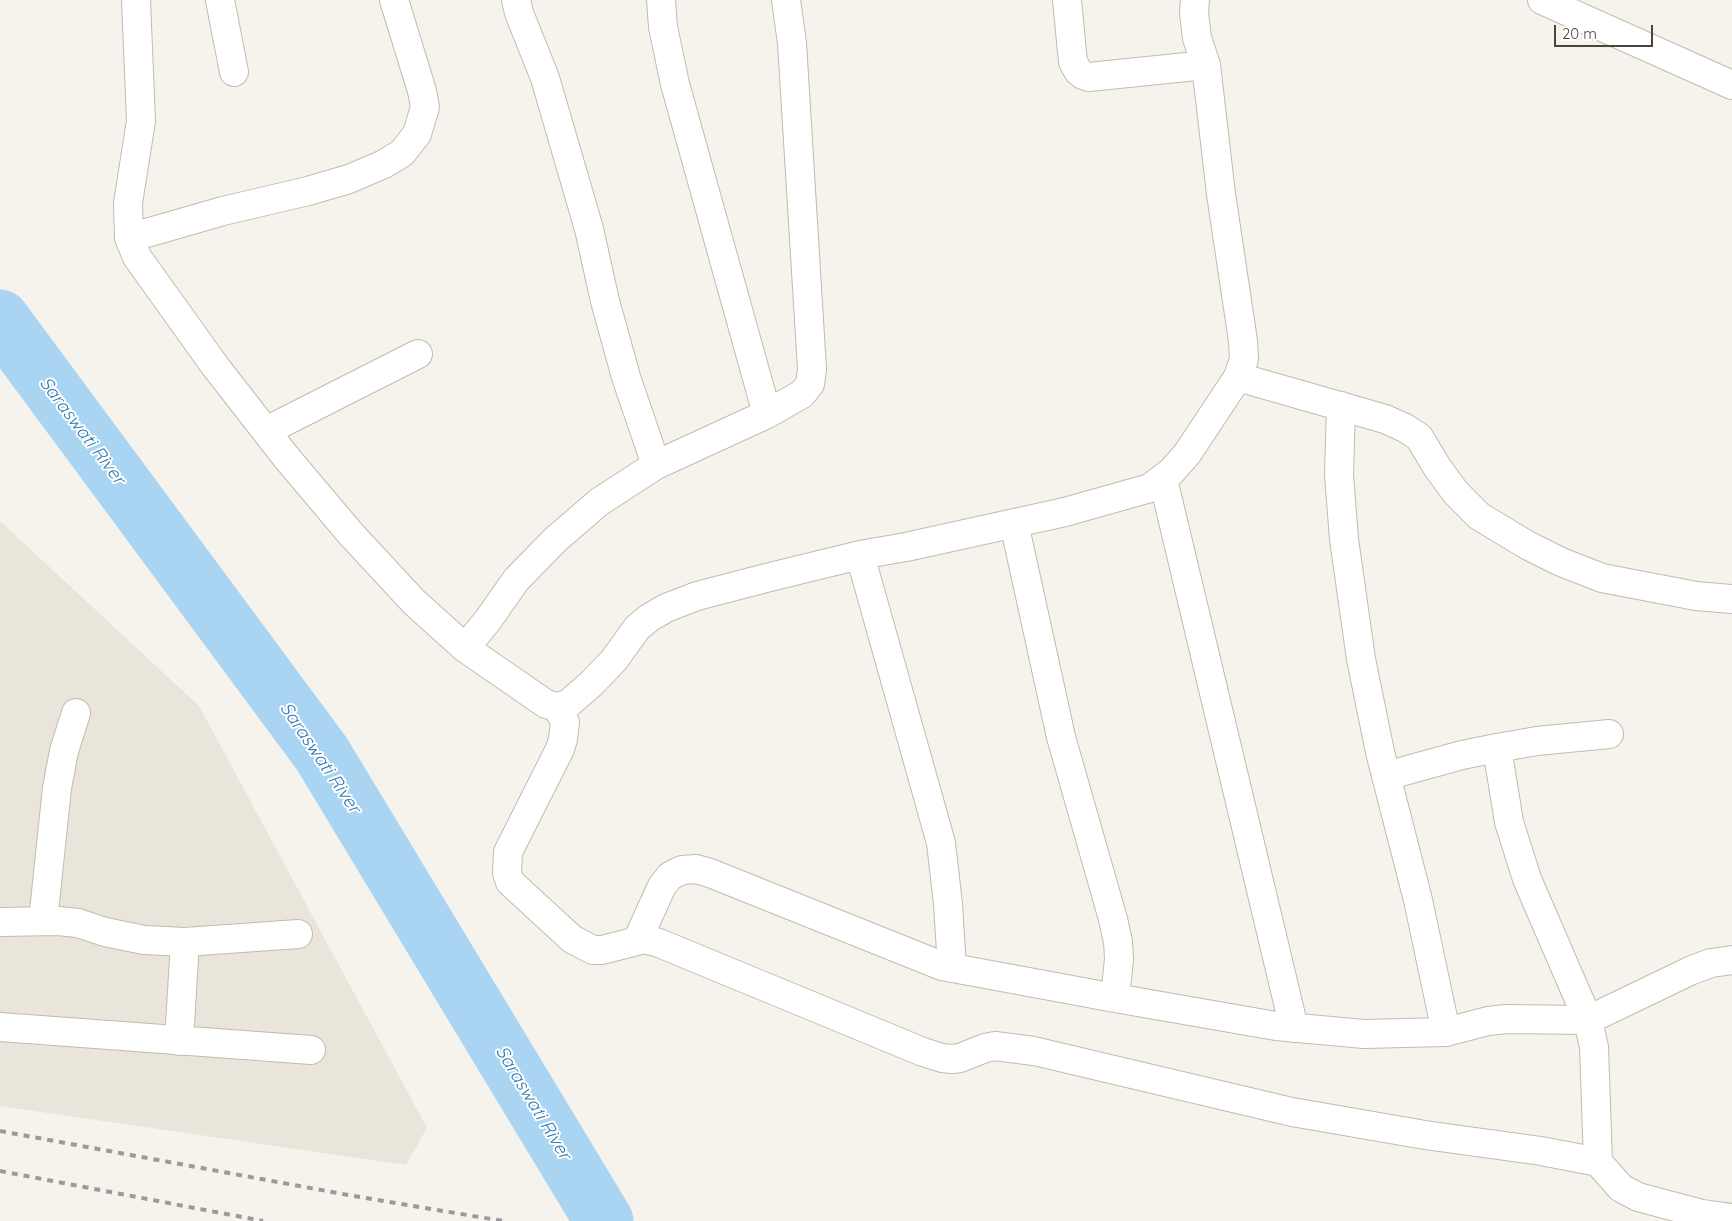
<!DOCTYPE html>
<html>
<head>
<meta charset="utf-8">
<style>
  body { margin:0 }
  #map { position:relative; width:1732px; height:1221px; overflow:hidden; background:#f6f3ec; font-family:Quicksand,sans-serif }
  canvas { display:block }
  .scale { position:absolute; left:1554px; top:25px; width:99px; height:22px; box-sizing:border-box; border:2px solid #4b4439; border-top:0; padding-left:6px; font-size:15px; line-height:18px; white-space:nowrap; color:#4b4439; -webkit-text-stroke:4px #fff; paint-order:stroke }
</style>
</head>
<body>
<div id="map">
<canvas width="1732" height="1221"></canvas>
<div class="scale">20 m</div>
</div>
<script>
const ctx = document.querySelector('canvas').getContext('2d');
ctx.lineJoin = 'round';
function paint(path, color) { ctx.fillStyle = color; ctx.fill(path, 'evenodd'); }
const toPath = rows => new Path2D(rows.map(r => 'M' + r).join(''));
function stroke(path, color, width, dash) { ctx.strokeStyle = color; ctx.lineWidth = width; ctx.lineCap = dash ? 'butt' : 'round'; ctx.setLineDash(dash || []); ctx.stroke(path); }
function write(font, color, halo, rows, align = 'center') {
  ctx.font = font + ' Quicksand,sans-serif'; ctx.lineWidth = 4; ctx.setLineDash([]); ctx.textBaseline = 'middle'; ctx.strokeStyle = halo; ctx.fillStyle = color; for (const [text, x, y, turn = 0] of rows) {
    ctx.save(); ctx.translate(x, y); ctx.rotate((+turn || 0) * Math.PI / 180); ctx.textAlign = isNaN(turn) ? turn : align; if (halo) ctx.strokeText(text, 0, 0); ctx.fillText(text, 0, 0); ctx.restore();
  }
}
paint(toPath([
  [0,521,199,706,427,1128,406,1165,0,1106]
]), '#eae5da');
stroke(toPath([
  [0,319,322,754,604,1221]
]), '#a9d4f2', 59);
const street = toPath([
  [136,0,141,121,128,203,129,238,137,257,215,366,286,457,350,533,414,602,465,648,546,704,557,707,568,704,592,683,614,660,637,628,649,618,666,608,697,596,770,577,860,555,906,547,1065,512,1150,488,1171,472,1187,454,1238,377,1244,359,1243,341,1221,194,1206,65,1197,38,1194,13,1195,0],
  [220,0,234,72],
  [516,0,519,13,545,78,589,229,605,301,626,377,656,465],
  [661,0,663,27,675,84,767,414],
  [1067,0,1073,62,1078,71,1083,75,1089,77,1206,65],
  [1542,0,1732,85],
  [129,238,223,211,308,191,349,179,384,164,402,153,417,134,425,107,422,91,394,0],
  [1238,377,1385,419,1405,428,1419,437,1437,467,1456,493,1479,516,1527,545,1561,562,1602,578,1696,596,1732,599],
  [1341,406,1339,475,1344,539,1361,659,1380,752,1418,900,1446,1032],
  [266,431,418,354],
  [1163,479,1294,1028],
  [1014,523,1061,737,1113,919,1118,942,1119,959,1115,998],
  [860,555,941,843,948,904,952,968],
  [465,648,488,620,516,580,555,540,599,502,656,465,767,414,802,394,810,384,812,369,792,43,786,0],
  [557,707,565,722,563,739,560,749,508,852,507,873,510,882,572,939,593,950,602,950,645,939,659,943,923,1052,942,1058,952,1059,960,1058,985,1048,995,1046,1034,1051,1292,1112,1425,1135,1541,1151,1598,1162],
  [1497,748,1509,822,1527,879,1588,1020,1594,1047,1598,1162,1621,1188,1638,1197,1702,1214,1732,1218],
  [1386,776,1462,755,1497,748,1537,741,1609,734],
  [43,921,57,788,64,751,76,713],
  [0,922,58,921,78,923,105,932,144,940,185,942,298,934],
  [637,941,662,886,670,876,682,870,696,869,710,873,942,966,1115,998,1276,1026,1364,1034,1446,1032,1488,1021,1506,1019,1588,1020,1692,970,1711,963,1732,960],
  [0,1027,311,1050],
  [179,1041,185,942]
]);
stroke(street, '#c2bbae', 30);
stroke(street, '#fff', 28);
stroke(toPath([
  [0,1131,354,1196,503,1221],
  [0,1171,263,1221]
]), '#9a9a9a', 4, [6, 6]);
write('italic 18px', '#2e7ab2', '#fff', [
  ["Saraswati River",82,431,53],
  ["Saraswati River",320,758,56],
  ["Saraswati River",533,1103,59]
]);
</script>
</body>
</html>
